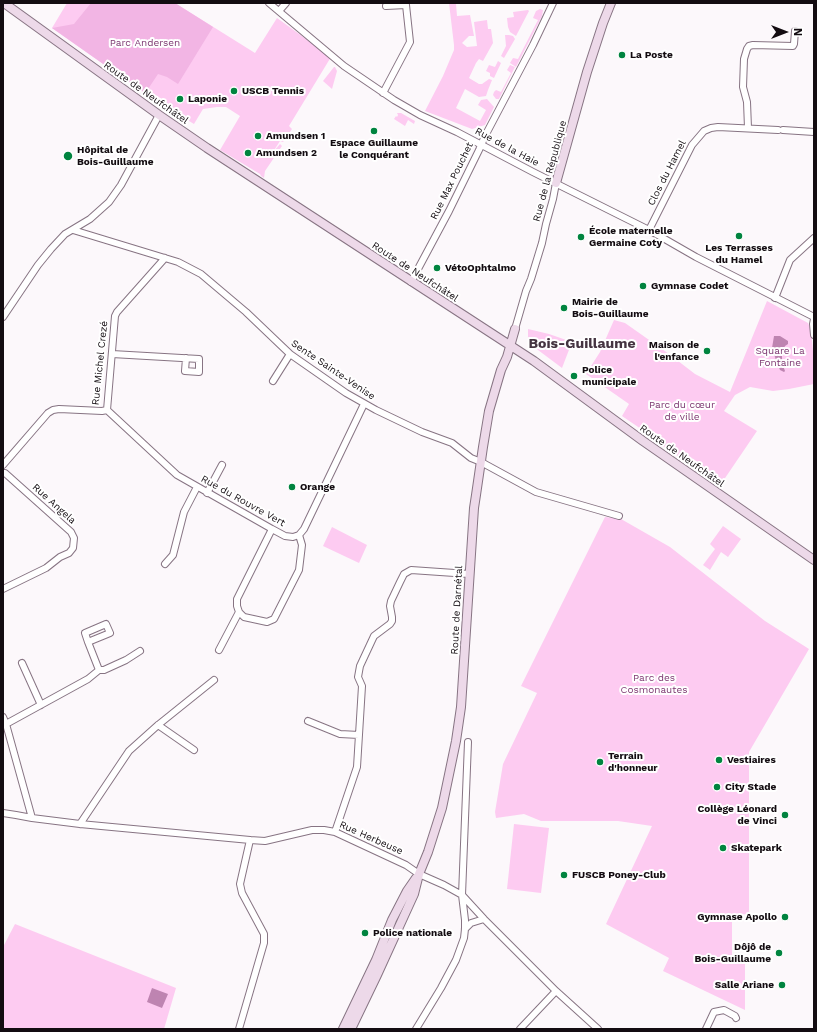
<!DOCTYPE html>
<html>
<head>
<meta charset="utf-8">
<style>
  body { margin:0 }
  #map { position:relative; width:817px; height:1032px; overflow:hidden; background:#fcf8fb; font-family:"Work Sans",sans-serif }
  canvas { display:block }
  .frame { position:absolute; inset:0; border:4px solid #130c11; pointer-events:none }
  .north { position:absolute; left:765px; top:12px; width:40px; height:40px; -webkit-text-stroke:3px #fff; paint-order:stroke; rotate:90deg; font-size:11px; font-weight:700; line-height:16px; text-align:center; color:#130c11 }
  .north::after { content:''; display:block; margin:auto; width:14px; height:18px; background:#130c11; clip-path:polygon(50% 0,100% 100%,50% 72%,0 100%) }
</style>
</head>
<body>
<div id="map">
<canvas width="817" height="1032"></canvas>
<div class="frame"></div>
<div class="north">N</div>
</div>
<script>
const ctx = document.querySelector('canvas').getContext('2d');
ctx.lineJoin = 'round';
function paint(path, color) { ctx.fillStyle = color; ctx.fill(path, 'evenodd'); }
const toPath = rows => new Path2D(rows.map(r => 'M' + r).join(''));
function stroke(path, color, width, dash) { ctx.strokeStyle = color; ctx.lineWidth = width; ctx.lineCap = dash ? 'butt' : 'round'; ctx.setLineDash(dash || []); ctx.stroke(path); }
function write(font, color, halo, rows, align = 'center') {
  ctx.font = font + ' "Work Sans",sans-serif'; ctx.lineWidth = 4; ctx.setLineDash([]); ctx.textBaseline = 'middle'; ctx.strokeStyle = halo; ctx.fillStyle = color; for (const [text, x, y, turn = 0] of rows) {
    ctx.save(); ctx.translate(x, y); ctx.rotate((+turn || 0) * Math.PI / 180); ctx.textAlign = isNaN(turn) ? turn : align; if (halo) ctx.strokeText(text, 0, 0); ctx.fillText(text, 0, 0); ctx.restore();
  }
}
paint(toPath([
  [67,3,175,3,255,53,277,18,331,57,289,126,292,129,283,142,280,141,273,152,280,144,282,146,265,171,264,178,261,176,260,174,220,150,240,116,226,107,217,107,203,109,194,124,153,99,52,28],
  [449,3,463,3,456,4,457,16,470,15,474,36,469,36,462,43,467,47,477,46,474,22,487,20,488,29,491,29,493,43,483,61,479,59,476,63,469,78,479,84,482,84,489,79,492,80,488,90,486,96,479,97,465,89,456,108,480,121,486,110,478,105,481,100,487,99,494,107,485,125,472,129,425,111,443,76,454,50,454,45],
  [540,9,543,10,542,16,516,67,510,63,513,58,518,59,538,20,533,18,536,11],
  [528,10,529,11,516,36,510,32,508,27,507,18,514,17,513,12],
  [505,35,509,35,513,36,515,39,504,58,501,56,506,46],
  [498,61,501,63,494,78,490,76,490,73,486,71,489,65,495,67],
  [510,65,515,67,499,99,496,99,493,95,494,92,496,90,501,92,511,73,507,70],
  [334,67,335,67,337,71,332,89,323,81],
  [397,113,401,113,415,121,414,124,408,120,405,126,394,119,396,116,397,117,398,115],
  [767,301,808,323,811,330,814,362,814,384,789,389,773,391,750,387,735,395,724,411,757,431,721,484,699,469,698,470,644,433,644,431,622,416,629,404,586,374,600,352,614,320,625,323,669,354,695,374,730,392],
  [528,329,549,334,572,342,562,368,534,347,528,337],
  [605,517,621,519,670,547,765,621,809,649,749,752,749,914,732,915,732,963,745,963,745,1010,663,971,669,958,606,924,652,826,618,821,541,821,524,814,496,818,495,812,503,764,537,693,521,686],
  [723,526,741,539,728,557,721,552,710,570,703,565,715,549,710,544],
  [332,527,367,545,359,563,323,546],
  [514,824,549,828,541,893,507,889],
  [15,924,176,988,164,1029,3,1029,3,947]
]), '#fdcbf1');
paint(toPath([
  [91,3,175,3,213,27,178,84,167,77,158,74,148,89,153,99,52,28,74,24]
]), '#f2b5e4');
paint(toPath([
  [774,336,780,336,788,341,788,344,785,346,782,352,782,363,785,371,784,372,780,370,777,363,772,348],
  [152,988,168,994,162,1008,147,1002]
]), '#be84b1');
const minor = toPath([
  [269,3,344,66,394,100,420,115,457,132,533,172,649,230,696,257,814,317],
  [279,11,286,3],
  [383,93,410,42,406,5,386,6],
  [748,128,747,102,743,87,744,59,747,49,749,46,753,45,793,46,794,44,795,31],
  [783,130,814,132],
  [73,230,178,262,201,274,246,312,290,354,346,393,376,410,422,432,452,443,471,458,481,462,536,492,619,516],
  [649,230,692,145,704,131,711,128,718,127,778,130],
  [411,282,449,211,479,150,485,136,533,45,553,3],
  [775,298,790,260,814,238],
  [3,317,38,265,51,249,65,234,90,219,109,202,121,185,159,115],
  [814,319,813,324,814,335],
  [515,329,526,291,531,279,542,243,546,224,553,199,556,183],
  [112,354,199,359,199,372,185,371,186,358],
  [273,381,290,354],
  [107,410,177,475,272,529,285,536,293,537,299,535,304,529,364,404],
  [3,465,48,413,53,410,59,409,102,411,107,410,115,316,117,312,165,258],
  [3,473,5,473,71,532,74,538,73,548,69,553,60,557,46,568,3,589],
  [207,493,222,465],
  [272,529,237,599,237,606,239,612,244,617,267,622,274,619,299,570,302,545,299,535],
  [165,564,173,555,184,512,197,487],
  [219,650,239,612],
  [22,663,41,705],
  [99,670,104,670,126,660,140,651],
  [3,717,6,724,32,818],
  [308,721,340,734,359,735],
  [6,724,88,679,99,670,88,642,85,633,106,624,110,633,88,642],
  [158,725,194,750],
  [3,813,16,815,32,818,80,824,250,840,265,841,312,830,324,830,335,832,406,865,419,874,444,885,462,895,484,919,556,991,598,1029],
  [80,824,129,751,158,725,214,680],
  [335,832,357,767,362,686,358,677,360,666,374,636,390,624,392,621,392,617,390,606,391,601,400,582,404,574,411,570,469,574],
  [465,929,471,923,484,919],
  [239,1029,264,943,264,934,242,893,240,884,250,840],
  [416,1029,441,988,456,960,464,938,465,929,465,920,462,895,468,742],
  [520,1029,556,991],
  [706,1029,714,1012,724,1010,735,1016,736,1018]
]);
const secondary = toPath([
  [4,3,159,115,207,148,534,361,643,441,814,560],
  [556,183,587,72,603,23,611,3],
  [343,1029,376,960,392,920,407,891,416,878],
  [351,1029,377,975,414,894,419,874,428,852,442,808,456,741,461,707,474,508,476,495,483,447,489,411,501,370,507,357,515,329]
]);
stroke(minor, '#877483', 8);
stroke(secondary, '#877483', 10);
stroke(minor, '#fff', 6);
stroke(secondary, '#edd9e9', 8);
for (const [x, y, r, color] of [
  [622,55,4,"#00843f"],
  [234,91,4,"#00843f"],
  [180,99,4,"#00843f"],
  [374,131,4,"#00843f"],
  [258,136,4,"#00843f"],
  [248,153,4,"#00843f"],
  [68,156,5,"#00843f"],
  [739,236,4,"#00843f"],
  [581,237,4,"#00843f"],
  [437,268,4,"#00843f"],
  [643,286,4,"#00843f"],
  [564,308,4,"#00843f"],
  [707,351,4,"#00843f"],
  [574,376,4,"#00843f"],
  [292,487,4,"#00843f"],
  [719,760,4,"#00843f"],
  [600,762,4,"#00843f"],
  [717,787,4,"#00843f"],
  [785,815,4,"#00843f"],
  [723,848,4,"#00843f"],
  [564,875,4,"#00843f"],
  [785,917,4,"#00843f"],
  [365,933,4,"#00843f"],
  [779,953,4,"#00843f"],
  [782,985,4,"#00843f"]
]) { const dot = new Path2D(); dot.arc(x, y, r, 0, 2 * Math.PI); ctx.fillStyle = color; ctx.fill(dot); stroke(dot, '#fff', 1.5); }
write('10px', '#7c3670', '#fff', [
  ["Parc Andersen",145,43],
  ["Square La",780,351],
  ["Fontaine",780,363],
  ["Parc du cœur",682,405],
  ["de ville",682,417],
  ["Parc des",654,678],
  ["Cosmonautes",654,690]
]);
write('bold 10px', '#130c11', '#fff', [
  ["La Poste",630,55],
  ["USCB Tennis",242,91],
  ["Laponie",188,99],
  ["Amundsen 1",266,136],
  ["Espace Guillaume",374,143,"center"],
  ["le Conquérant",374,155,"center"],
  ["Hôpital de",77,150],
  ["Bois-Guillaume",77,162],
  ["Amundsen 2",256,153],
  ["École maternelle",589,231],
  ["Germaine Coty",589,243],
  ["Les Terrasses",739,248,"center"],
  ["du Hamel",739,260,"center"],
  ["VétoOphtalmo",445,268],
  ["Gymnase Codet",651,286],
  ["Mairie de",572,302],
  ["Bois-Guillaume",572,314],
  ["Maison de",699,345,"right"],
  ["l'enfance",699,357,"right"],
  ["Police",582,370],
  ["municipale",582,382],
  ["Orange",300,487],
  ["Terrain",608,756],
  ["d'honneur",608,768],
  ["Vestiaires",727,760],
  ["City Stade",725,787],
  ["Collège Léonard",777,809,"right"],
  ["de Vinci",777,821,"right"],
  ["Skatepark",731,848],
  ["FUSCB Poney-Club",572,875],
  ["Gymnase Apollo",777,917,"right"],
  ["Police nationale",373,933],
  ["Dôjô de",771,947,"right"],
  ["Bois-Guillaume",771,959,"right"],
  ["Salle Ariane",774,985,"right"]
], 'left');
write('10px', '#130c11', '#fff', [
  ["Route de Neufchâtel",146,93,35],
  ["Rue de la Haie",507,147,28],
  ["Rue de la République",550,171,-75],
  ["Clos du Hamel",667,173,-63],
  ["Rue Max Pouchet",452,181,-64],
  ["Route de Neufchâtel",415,272,33],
  ["Rue Michel Crezé",100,363,-84],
  ["Sente Sainte-Venise",333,370,34],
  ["Route de Neufchâtel",682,456,35],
  ["Rue du Rouvre Vert",243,501,29],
  ["Rue Angela",54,504,42],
  ["Route de Darnétal",457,610,-87],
  ["Rue Herbeuse",371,838,24]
]);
write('bold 14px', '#453441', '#fff', [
  ["Bois-Guillaume",582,344]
]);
</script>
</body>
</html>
